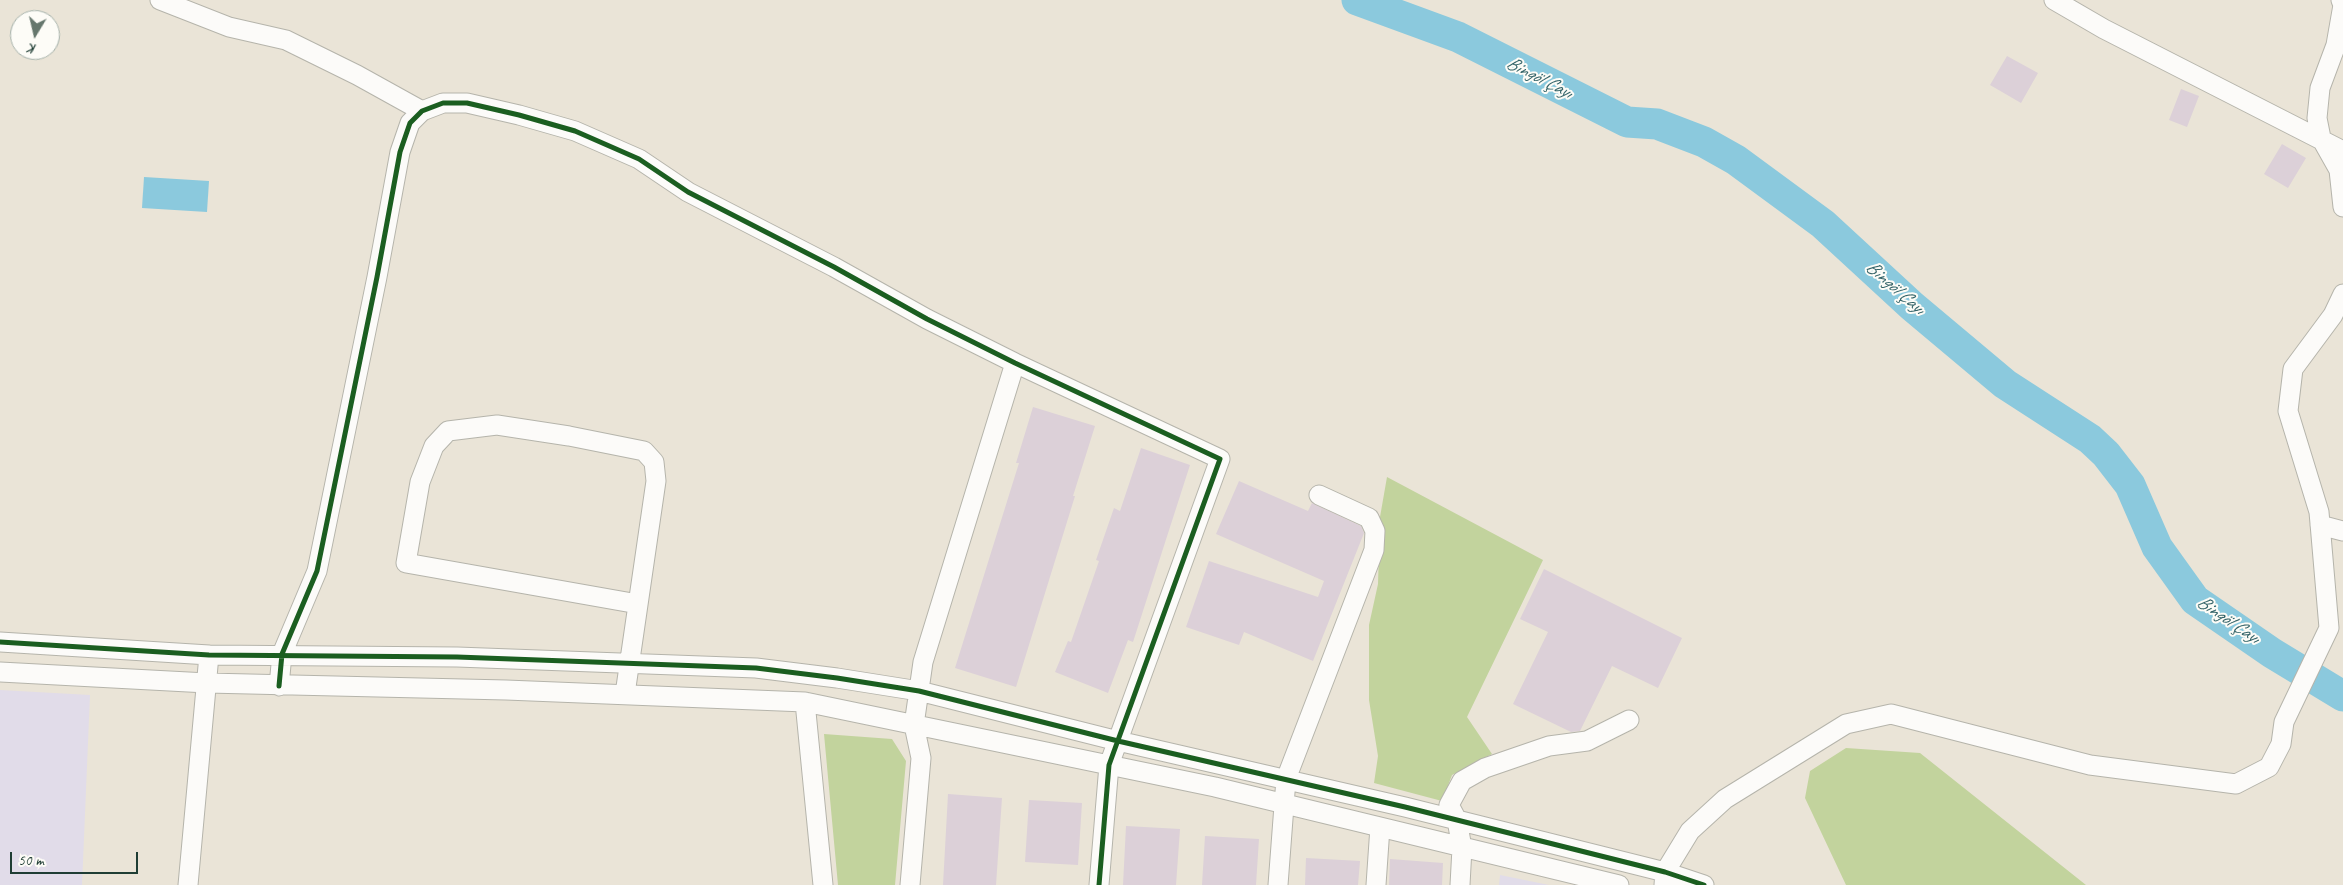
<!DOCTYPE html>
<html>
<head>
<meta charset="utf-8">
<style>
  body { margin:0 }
  #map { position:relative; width:2343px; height:885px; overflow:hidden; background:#eae4d7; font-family:Caveat,sans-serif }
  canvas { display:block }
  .north { position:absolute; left:10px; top:10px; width:50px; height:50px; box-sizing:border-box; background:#fdfcf7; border:1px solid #a4b0a9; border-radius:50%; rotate:189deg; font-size:14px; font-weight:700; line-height:20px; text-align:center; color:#1f3d34 }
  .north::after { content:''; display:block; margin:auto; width:18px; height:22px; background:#66776d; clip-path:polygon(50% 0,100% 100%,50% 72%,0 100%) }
  .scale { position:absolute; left:10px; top:852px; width:128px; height:22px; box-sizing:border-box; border:2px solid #1f3d34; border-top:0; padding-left:6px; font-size:15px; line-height:18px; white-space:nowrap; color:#1f3d34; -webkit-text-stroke:4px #fdfcf7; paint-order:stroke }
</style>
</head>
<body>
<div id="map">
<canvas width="2343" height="885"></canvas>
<div class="north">K</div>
<div class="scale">50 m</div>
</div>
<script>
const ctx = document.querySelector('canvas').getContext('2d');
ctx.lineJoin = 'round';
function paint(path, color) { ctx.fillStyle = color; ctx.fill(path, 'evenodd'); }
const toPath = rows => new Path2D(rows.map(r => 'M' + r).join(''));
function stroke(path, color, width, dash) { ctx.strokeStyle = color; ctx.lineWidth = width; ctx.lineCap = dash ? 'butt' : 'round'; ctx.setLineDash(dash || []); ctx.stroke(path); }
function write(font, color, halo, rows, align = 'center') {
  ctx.font = font + ' Caveat,sans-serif'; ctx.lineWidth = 4; ctx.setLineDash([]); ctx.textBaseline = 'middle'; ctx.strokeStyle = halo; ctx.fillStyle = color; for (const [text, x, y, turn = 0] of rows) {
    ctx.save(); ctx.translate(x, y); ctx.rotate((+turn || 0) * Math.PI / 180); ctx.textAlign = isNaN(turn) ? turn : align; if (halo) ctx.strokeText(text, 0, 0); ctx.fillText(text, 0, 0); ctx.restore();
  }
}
paint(toPath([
  [0,690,90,695,82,885,0,885],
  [1500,875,1549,885,1499,885]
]), '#e1dce9');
paint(toPath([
  [1387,477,1543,560,1467,717,1492,754,1452,775,1442,801,1374,783,1378,756,1369,700,1369,625,1378,584,1380,517],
  [824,734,892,739,906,761,895,885,838,885],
  [1846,748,1920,753,2086,885,1846,885,1805,798,1810,771]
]), '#c2d39d');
paint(toPath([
  [144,177,209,181,207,212,142,208]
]), '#8bc9dd');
stroke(toPath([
  [1357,0,1458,37,1627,122,1657,124,1704,142,1736,160,1823,224,1912,306,2005,384,2090,439,2106,454,2130,485,2157,547,2195,600,2272,653,2343,696]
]), '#8bc9dd', 31);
paint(toPath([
  [2007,56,2038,73,2021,103,1990,85],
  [2181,89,2199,96,2187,127,2169,120],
  [2282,144,2306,158,2288,188,2264,174],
  [1033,407,1095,426,1073,496,1075,496,1016,687,955,668,1019,463,1016,463],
  [1141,448,1190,465,1133,642,1128,640,1108,693,1055,672,1068,641,1071,642,1099,561,1096,560,1114,508,1120,511],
  [1239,481,1308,511,1312,503,1361,526,1364,533,1313,661,1244,632,1239,645,1186,627,1209,561,1318,597,1324,581,1216,534],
  [1544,569,1682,638,1658,688,1612,666,1580,731,1571,732,1513,704,1548,632,1520,619],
  [948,794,1002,798,996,885,943,885],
  [1029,800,1082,803,1078,865,1025,862],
  [1126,826,1180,829,1176,885,1123,885],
  [1205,836,1259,839,1256,885,1202,885],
  [1306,858,1360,861,1358,885,1305,885],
  [1390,859,1443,863,1442,885,1389,885]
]), '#dcd0d8');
const minor = toPath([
  [160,0,229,27,286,40,357,75,422,111],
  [2054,0,2104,29,2343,151],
  [2341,0,2343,5,2336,45,2320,88,2317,118,2321,138,2339,170,2343,207],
  [2320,525,2343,531],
  [0,642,209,655,457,657,756,668,837,678,919,691,1118,741,1405,807,1665,872,1704,885],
  [0,672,207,683,506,690,805,702,1215,787,1619,885],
  [279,686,282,654,317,571,377,277,400,152,410,123,422,111,443,103,467,103,519,115,575,131,639,159,688,192,834,267,927,319,1015,363,1220,459,1109,765,1099,885],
  [625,694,656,481,654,462,644,451,569,436,497,425,448,431,434,446,420,482,406,563,638,604],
  [805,702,823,885],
  [188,885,209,655],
  [910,885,921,758,914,725,923,662,1015,363],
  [1278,885,1286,779,1374,550,1375,531,1369,518,1319,495],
  [1376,885,1380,827],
  [1460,885,1462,848,1457,820,1449,805,1462,781,1485,768,1549,746,1587,741,1629,720],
  [1664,885,1665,872,1690,831,1725,799,1846,724,1891,714,2090,765,2236,784,2269,767,2281,744,2284,722,2329,628,2319,512,2288,411,2293,369,2333,315,2343,294]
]);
stroke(minor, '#b5b4ab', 21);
stroke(minor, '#fcfbf9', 19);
stroke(toPath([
  [0,642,209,655,457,657,756,668,837,678,919,691,1118,741,1405,807,1665,872,1704,885],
  [279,686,282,654,317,571,377,277,400,152,410,123,422,111,443,103,467,103,519,115,575,131,639,159,688,192,834,267,927,319,1015,363,1220,459,1109,765,1099,885]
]), '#1b5e20', 5);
write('italic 19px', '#336368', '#fdfcf7', [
  ["Bingöl Çayı",1539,78,27],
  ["Bingöl Çayı",1895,288,41],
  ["Bingöl Çayı",2228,620,34]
]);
</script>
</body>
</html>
